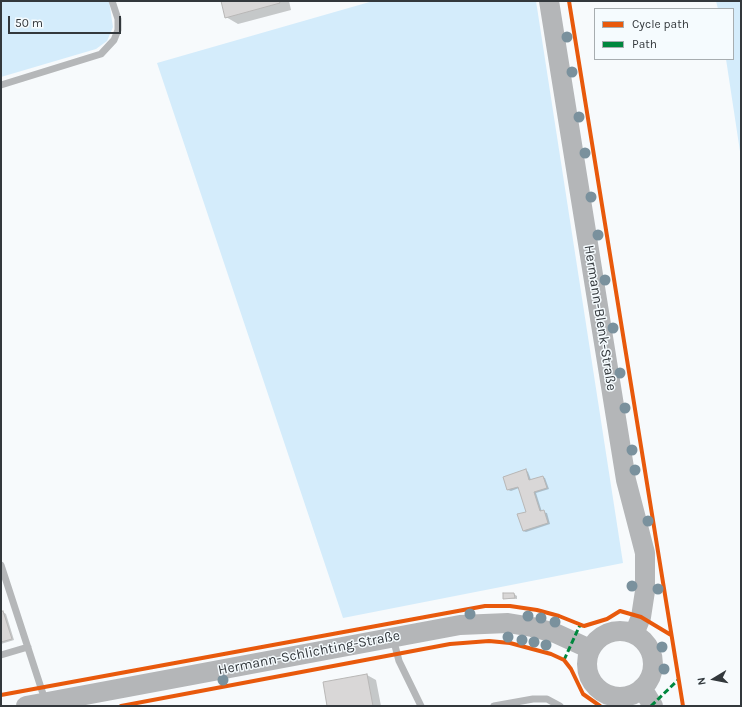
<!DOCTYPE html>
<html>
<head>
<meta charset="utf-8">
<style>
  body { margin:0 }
  #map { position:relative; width:742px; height:707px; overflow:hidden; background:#f7fafc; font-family:Karla,sans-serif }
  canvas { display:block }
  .frame { position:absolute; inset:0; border:2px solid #33383c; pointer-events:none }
  .legend { position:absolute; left:594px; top:8px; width:140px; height:52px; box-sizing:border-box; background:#f5fbfe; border:1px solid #a7adb0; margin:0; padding:5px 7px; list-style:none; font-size:12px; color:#33383c }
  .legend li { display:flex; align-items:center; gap:8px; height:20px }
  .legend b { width:20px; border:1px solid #a7adb0 }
  .north { position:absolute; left:694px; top:659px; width:40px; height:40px; -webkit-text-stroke:3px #f5fbfe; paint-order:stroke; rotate:260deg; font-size:11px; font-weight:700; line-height:16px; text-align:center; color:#33383c }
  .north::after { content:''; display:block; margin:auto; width:14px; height:18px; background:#33383c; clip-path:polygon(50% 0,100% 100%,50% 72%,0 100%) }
  .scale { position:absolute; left:8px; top:16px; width:113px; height:18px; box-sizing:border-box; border:2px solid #33383c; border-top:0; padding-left:5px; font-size:12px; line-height:14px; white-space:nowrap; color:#33383c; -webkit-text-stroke:3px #f5fbfe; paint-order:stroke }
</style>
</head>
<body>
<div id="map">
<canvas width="742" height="707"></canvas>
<div class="frame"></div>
<ul class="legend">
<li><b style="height:5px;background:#e8590c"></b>Cycle path</li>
<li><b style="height:5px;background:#00873e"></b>Path</li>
</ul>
<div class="north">N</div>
<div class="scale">50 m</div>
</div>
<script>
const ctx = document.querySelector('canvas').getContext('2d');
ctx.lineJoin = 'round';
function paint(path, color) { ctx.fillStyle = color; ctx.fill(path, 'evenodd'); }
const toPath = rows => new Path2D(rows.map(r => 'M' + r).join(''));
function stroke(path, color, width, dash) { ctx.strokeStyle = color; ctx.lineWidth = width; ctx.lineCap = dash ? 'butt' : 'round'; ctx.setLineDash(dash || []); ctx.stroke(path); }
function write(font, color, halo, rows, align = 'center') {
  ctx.font = font + ' Karla,sans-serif'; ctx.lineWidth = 3; ctx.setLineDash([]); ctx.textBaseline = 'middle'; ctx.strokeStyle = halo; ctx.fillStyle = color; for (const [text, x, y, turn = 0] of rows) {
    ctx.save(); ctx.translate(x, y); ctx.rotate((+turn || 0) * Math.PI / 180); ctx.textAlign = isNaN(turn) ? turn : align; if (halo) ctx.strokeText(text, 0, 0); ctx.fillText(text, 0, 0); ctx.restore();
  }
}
paint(toPath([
  [1,1,109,1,113,27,107,41,96,49,1,77],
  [373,1,536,1,623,563,343,618,157,63],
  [716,1,741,1,741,158,726,59,733,59,733,9,718,9]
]), '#d4ecfb');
paint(toPath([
  [222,1,289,1,291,10,238,24,226,17],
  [526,470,528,472,531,480,543,477,545,478,549,489,536,493,542,512,547,513,550,524,526,532,523,531,527,512,519,488,511,491,508,490,504,477],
  [514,594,517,596,517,599,504,598],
  [3,612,6,614,14,640,1,644,1,613],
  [367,675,376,680,381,706,328,706,324,683]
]), '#0003');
const building = toPath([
  [221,1,279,1,280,3,225,18,221,1],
  [526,469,529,480,543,476,547,488,534,492,540,511,544,510,548,523,523,531,517,514,526,512,518,487,507,490,503,477,526,469],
  [503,593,514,593,515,598,503,599,503,593],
  [3,611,12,639,1,642,1,612,3,611],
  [367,674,373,706,327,706,323,682,367,674]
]);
paint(building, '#d9d7d7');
stroke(building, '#b8b7b6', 1);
stroke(toPath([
  [1,85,101,54,114,40,118,30,118,19,112,1],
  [1,565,45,700],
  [393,638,399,661,421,706],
  [1,655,28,647],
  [494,706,533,699,547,699,560,706]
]), '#b5b7b9', 7);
stroke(toPath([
  [549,1,626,480,645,553,645,591,641,617,634,634],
  '587 664a33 33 0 1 1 66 0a33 33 0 1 1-66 0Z',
  [642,688,653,706],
  [26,706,460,625,508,623,532,627,555,633,590,649]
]), '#b4b6b8', 20);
stroke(toPath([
  [564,660,580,625,583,626],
  [651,706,679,679]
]), '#00873e', 3, [6, 3]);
stroke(toPath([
  [569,1,683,706],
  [1,695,485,606,510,606,537,610,559,616,584,626,607,619,620,611,641,617,671,635],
  [121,706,450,644,489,641,510,643,551,654,564,660,571,669,583,694,600,706]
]), '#e8590c', 4);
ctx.fillStyle = '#7a919d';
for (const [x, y] of [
  [567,37],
  [572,72],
  [579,117],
  [585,153],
  [591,197],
  [598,235],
  [605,280],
  [613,328],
  [620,373],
  [625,408],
  [632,450],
  [635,470],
  [648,521],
  [632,586],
  [658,589],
  [470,614],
  [528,616],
  [541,618],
  [555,622],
  [508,637],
  [522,640],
  [534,642],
  [546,645],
  [662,647],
  [664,669],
  [223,680]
]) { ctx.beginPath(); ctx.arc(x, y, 5.5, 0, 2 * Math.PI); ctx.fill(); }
write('14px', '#33383c', '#f5fbfe', [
  ["Hermann-Blenk-Straße",600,318,81],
  ["Hermann-Schlichting-Straße",309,653,-11]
]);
</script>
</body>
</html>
